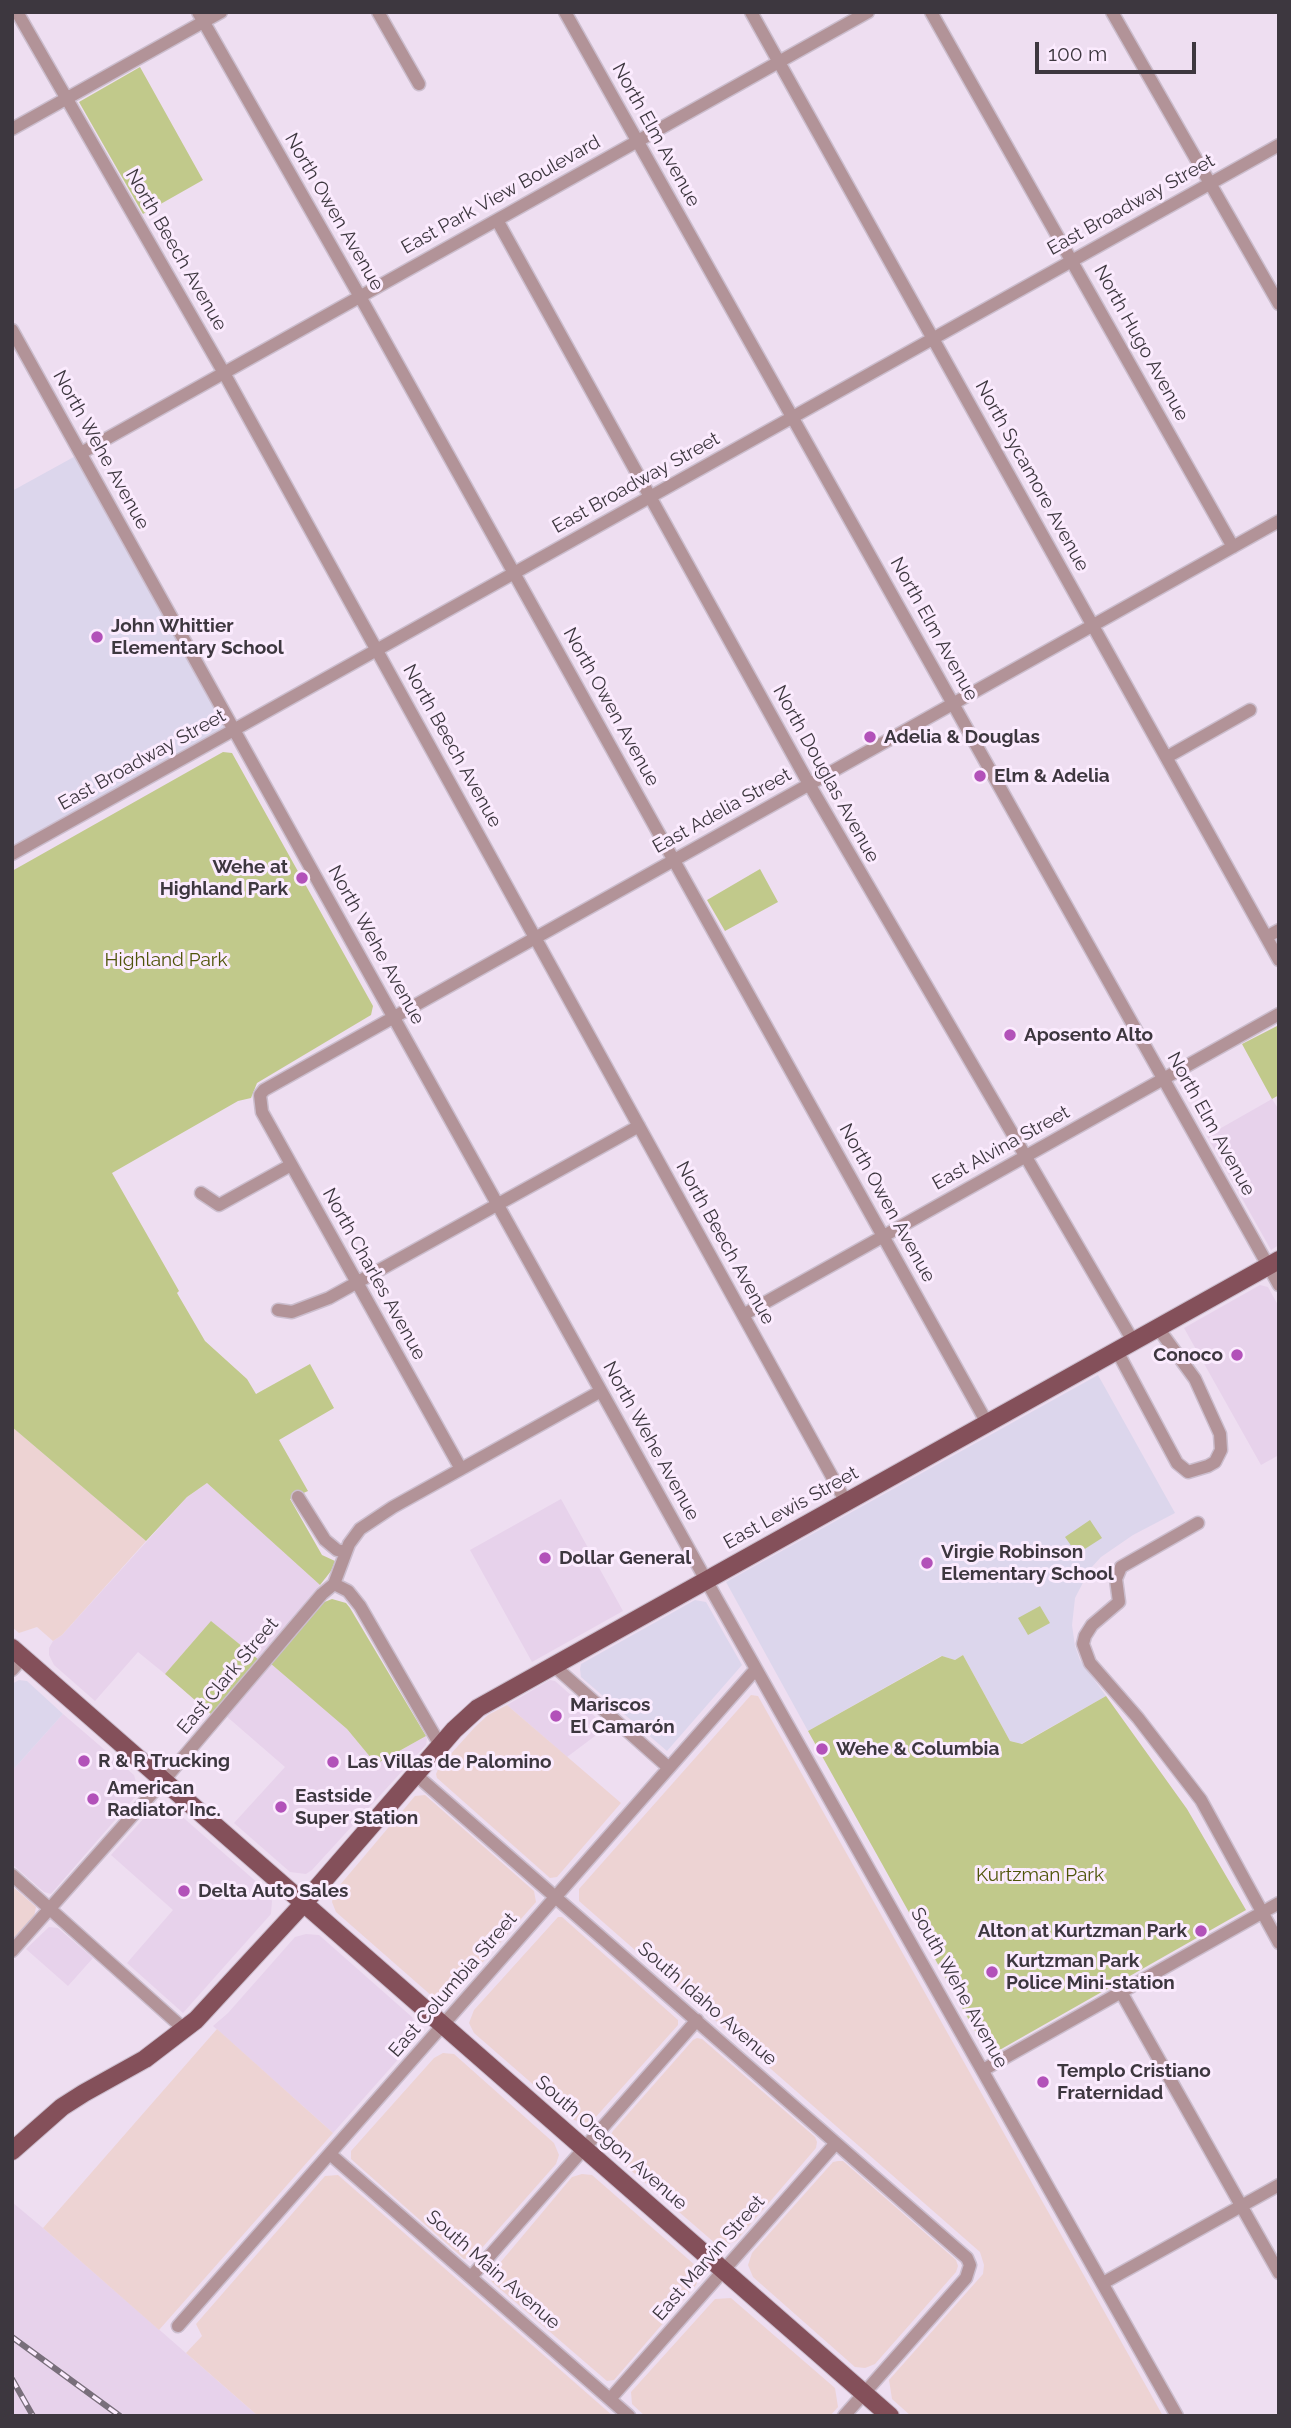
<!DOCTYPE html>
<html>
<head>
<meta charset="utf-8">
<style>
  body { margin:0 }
  #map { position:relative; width:1291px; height:2428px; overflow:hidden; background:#eedef1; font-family:Raleway,sans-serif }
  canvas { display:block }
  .frame { position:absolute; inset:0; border:14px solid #3d373f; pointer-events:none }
  .scale { position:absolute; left:1035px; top:42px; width:161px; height:32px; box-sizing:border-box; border:4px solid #3d373f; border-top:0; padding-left:9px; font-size:21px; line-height:24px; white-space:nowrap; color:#3d373f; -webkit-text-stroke:5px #fbebfe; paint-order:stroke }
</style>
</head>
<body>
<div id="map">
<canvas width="1291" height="2428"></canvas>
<div class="frame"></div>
<div class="scale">100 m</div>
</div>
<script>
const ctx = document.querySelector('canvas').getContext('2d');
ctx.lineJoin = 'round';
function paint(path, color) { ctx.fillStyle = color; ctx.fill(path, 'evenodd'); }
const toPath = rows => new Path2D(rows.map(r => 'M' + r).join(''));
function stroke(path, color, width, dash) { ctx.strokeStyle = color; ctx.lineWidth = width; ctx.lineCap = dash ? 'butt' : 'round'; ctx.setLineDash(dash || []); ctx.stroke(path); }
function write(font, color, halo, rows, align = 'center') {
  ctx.font = font + ' Raleway,sans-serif'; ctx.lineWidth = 6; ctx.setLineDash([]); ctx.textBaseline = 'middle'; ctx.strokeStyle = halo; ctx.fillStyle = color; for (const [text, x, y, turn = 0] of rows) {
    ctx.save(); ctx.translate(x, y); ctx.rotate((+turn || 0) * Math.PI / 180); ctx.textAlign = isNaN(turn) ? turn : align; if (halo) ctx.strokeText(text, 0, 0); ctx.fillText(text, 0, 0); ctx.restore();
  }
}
paint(toPath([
  [1272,1099,1279,1110,1279,1245,1271,1250,1207,1136],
  [1260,1285,1268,1287,1279,1307,1279,1455,1261,1465,1184,1328],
  [207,1483,320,1585,259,1660,211,1622,165,1674,138,1652,95,1701,54,1665,49,1655,49,1648,53,1641,62,1635,187,1497],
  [561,1499,623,1611,532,1662,470,1550],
  [270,1663,347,1729,376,1764,426,1736,427,1739,426,1745,312,1870,306,1874,290,1872,234,1823,285,1767,225,1715],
  [550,1680,555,1681,607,1727,567,1757,507,1705],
  [63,1714,134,1775,138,1790,135,1797,51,1894,44,1892,12,1864,12,1771],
  [161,1804,170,1806,268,1892,272,1901,271,1914,183,2013,127,1963,173,1910,111,1855,153,1808],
  [49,1927,58,1928,93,1958,68,1986,26,1949],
  [306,1934,319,1935,412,2017,417,2027,417,2038,333,2133,213,2026,228,2013,295,1937],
  [12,2202,43,2228,258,2416,12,2416]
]), '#e7d2eb');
paint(toPath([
  [12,1427,146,1541,62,1635,53,1641,37,1627,19,1633,12,1627],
  [751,1695,758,1696,1163,2416,911,2416,892,2399,889,2380,983,2274,984,2265,980,2252,579,1901,579,1889],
  [507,1705,621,1803,557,1877,550,1878,437,1778,436,1774,439,1767,475,1727,488,1715],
  [425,1795,534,1891,536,1902,452,1997,441,2000,433,1997,336,1912,332,1902,334,1892,415,1796],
  [12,1886,36,1907,34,1917,12,1942],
  [558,1917,562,1917,678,2020,678,2025,594,2119,586,2123,574,2120,474,2033,469,2023,474,2010],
  [217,2029,333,2133,159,2330,43,2228],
  [697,2038,702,2039,815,2137,817,2142,816,2148,736,2241,726,2245,716,2244,612,2154,609,2148,609,2138,613,2131,693,2040],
  [443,2053,454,2054,554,2143,559,2155,556,2164,473,2258,464,2259,351,2159,351,2151,434,2058],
  [838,2161,843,2161,956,2260,958,2266,956,2272,875,2364,865,2368,855,2367,753,2277,748,2265,752,2253,833,2162],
  [582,2174,592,2175,696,2266,699,2277,696,2285,614,2380,607,2381,492,2282,489,2276,572,2177],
  [338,2175,613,2416,258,2416,186,2353,202,2336,196,2324,325,2176],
  [731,2298,835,2388,838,2407,830,2416,645,2416,632,2404,631,2392,715,2299]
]), '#edd3d3');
paint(toPath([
  [81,453,235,730,12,857,12,491],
  [1098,1375,1175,1513,1133,1535,1101,1557,1090,1569,1075,1598,1072,1625,1075,1646,1080,1660,1106,1696,1021,1744,1010,1741,963,1655,955,1660,941,1656,808,1731,726,1582],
  [695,1600,706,1602,742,1665,667,1751,581,1677,580,1669,581,1664],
  [19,1680,27,1681,63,1714,12,1771,12,1684]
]), '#dcd6ec');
paint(toPath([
  [140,67,203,180,143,214,79,102],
  [223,752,232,753,373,1006,371,1015,262,1080,257,1083,251,1098,238,1101,112,1173,179,1291,177,1293,205,1341,247,1379,256,1394,310,1364,334,1408,279,1440,308,1491,290,1499,322,1555,335,1561,331,1571,320,1585,207,1483,187,1497,146,1541,12,1427,12,871],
  [760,869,778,902,725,931,707,900],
  [1279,1025,1279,1095,1272,1099,1242,1044],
  [1090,1520,1102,1538,1077,1554,1065,1537],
  [332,1599,346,1603,350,1608,426,1736,376,1764,347,1729,270,1663,322,1603],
  [1040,1606,1050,1623,1028,1635,1018,1618],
  [211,1621,259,1660,212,1715,165,1674],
  [963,1655,1010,1741,1022,1744,1106,1696,1187,1809,1246,1910,989,2056,808,1731,942,1656,955,1660]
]), '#c1c98b');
const minor = toPath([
  [17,12,224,373,846,1502],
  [198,12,367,309,987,1423],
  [378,12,419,84],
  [565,12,1279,1285],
  [751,12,1279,960],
  [931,12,1233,547],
  [1112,12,1279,304],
  [12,129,221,12],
  [497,220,809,784,1133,1341],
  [12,330,706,1580,1177,2416],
  [81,453,868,12],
  [1167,757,1250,710],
  [12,854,1279,145],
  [1266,937,1279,930],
  [201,1193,219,1205,291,1165],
  [278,1310,292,1312,329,1298,639,1126],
  [743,1315,1279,1014],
  [1117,1351,1177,1463,1188,1472,1208,1466,1215,1462,1221,1450,1220,1434,1195,1379,1158,1328],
  [461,1469,262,1112,260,1095,264,1090,1279,521],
  [298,1497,325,1540,337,1550,346,1552],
  [1198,1523,1121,1567,1116,1579,1119,1602,1092,1625,1085,1636,1083,1644,1090,1663,1138,1718,1201,1800,1279,1943],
  [334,1584,348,1591,360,1606,440,1745],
  [553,1665,669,1768],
  [12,1670,23,1658],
  [415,1774,967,2258,970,2265,966,2278,844,2416],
  [12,1875,185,2030],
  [12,1951,164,1780,322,1594,334,1584,349,1544,360,1529,393,1507,601,1391],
  [1121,1992,1279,2273],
  [983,2070,1279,1903],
  [330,2154,629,2416],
  [471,2277,697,2020],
  [1103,2283,1279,2185],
  [178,2326,756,1669],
  [610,2399,836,2143]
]);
const primary = toPath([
  [12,1648,890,2416],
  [12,2151,62,2107,84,2093,145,2059,196,2020,304,1903,454,1730,478,1708,1279,1260]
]);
stroke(minor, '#cbbdcd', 15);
stroke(primary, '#cbbdcd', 20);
stroke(minor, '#b29398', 12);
stroke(primary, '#84505a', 18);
const rail = toPath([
  [12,2337,120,2416],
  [12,2379,33,2416]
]);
stroke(rail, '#796f7b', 6);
stroke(rail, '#fbebfe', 3.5, [10]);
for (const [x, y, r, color] of [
  [97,637,7,"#b251b9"],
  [870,737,7,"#b251b9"],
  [980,776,7,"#b251b9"],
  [302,878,7,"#b251b9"],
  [1010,1035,7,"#b251b9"],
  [1237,1355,7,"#b251b9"],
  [545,1558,7,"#b251b9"],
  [927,1563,7,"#b251b9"],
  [556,1716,7,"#b251b9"],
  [822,1749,7,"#b251b9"],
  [84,1761,7,"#b251b9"],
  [333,1762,7,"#b251b9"],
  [93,1799,7,"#b251b9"],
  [281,1807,7,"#b251b9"],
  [184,1891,7,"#b251b9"],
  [1201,1931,7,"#b251b9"],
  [992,1972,7,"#b251b9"],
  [1043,2082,7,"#b251b9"]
]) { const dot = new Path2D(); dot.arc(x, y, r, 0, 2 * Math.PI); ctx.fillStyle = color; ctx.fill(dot); stroke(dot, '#fbebfe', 2.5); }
write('19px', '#3d373f', '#fbebfe', [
  ["North Elm Avenue",656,135,61],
  ["East Park View Boulevard",501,195,-29],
  ["East Broadway Street",1131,205,-29],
  ["North Owen Avenue",334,212,60],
  ["North Beech Avenue",176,250,60],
  ["North Hugo Avenue",1141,343,61],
  ["North Wehe Avenue",101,450,61],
  ["North Sycamore Avenue",1032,476,61],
  ["East Broadway Street",636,483,-29],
  ["North Elm Avenue",934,629,61],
  ["North Owen Avenue",611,707,61],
  ["North Beech Avenue",452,746,61],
  ["East Broadway Street",142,760,-29],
  ["North Douglas Avenue",826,774,61],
  ["East Adelia Street",722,811,-29],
  ["North Wehe Avenue",376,945,61],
  ["North Elm Avenue",1211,1124,61],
  ["East Alvina Street",1001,1148,-29],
  ["North Owen Avenue",887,1203,61],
  ["North Beech Avenue",725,1243,61],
  ["North Charles Avenue",374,1274,61],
  ["North Wehe Avenue",651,1441,61],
  ["East Lewis Street",791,1508,-29],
  ["East Clark Street",228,1676,-50],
  ["East Columbia Street",453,1985,-49],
  ["South Wehe Avenue",959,1988,61],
  ["South Idaho Avenue",707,2004,41],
  ["South Oregon Avenue",611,2143,41],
  ["East Marvin Street",709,2258,-49],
  ["South Main Avenue",493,2270,41]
]);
write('bold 19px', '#3d373f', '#fbebfe', [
  ["John Whittier",111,626],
  ["Elementary School",111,648],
  ["Adelia & Douglas",884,737],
  ["Elm & Adelia",994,776],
  ["Wehe at",288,867,"right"],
  ["Highland Park",288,889,"right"],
  ["Aposento Alto",1024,1035],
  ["Conoco",1223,1355,"right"],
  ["Virgie Robinson",941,1552],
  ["Elementary School",941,1574],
  ["Dollar General",559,1558],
  ["Mariscos",570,1705],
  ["El Camarón",570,1727],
  ["Wehe & Columbia",836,1749],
  ["R & R Trucking",98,1761],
  ["Las Villas de Palomino",347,1762],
  ["American",107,1788],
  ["Radiator Inc.",107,1810],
  ["Eastside",295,1796],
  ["Super Station",295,1818],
  ["Delta Auto Sales",198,1891],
  ["Alton at Kurtzman Park",1187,1931,"right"],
  ["Kurtzman Park",1006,1961],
  ["Police Mini-station",1006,1983],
  ["Templo Cristiano",1057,2071],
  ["Fraternidad",1057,2093]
], 'left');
write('19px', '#4e5409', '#fbebfe', [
  ["Highland Park",166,960],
  ["Kurtzman Park",1040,1875]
]);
</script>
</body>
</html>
